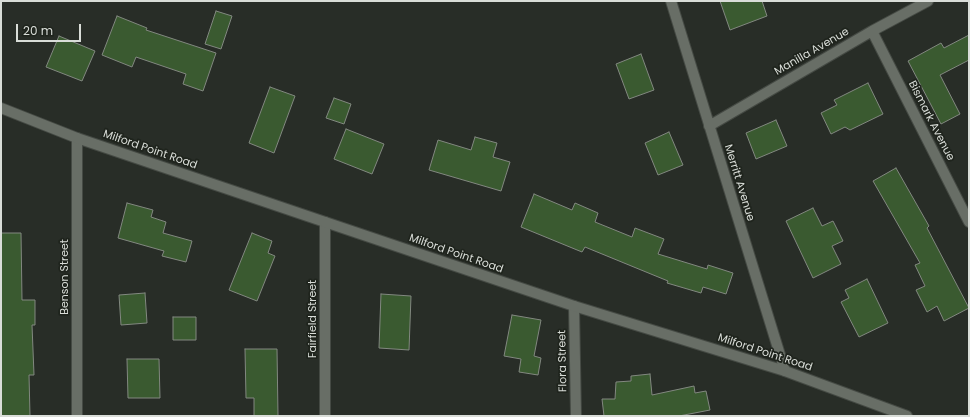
<!DOCTYPE html>
<html>
<head>
<meta charset="utf-8">
<style>
  body { margin:0 }
  #map { position:relative; width:970px; height:417px; overflow:hidden; background:#282d27; font-family:Poppins,sans-serif }
  canvas { display:block }
  .frame { position:absolute; inset:0; border:2px solid #d9ddd8; pointer-events:none }
  .scale { position:absolute; left:16px; top:24px; width:65px; height:18px; box-sizing:border-box; border:2px solid #d9ddd8; border-top:0; padding-left:5px; font-size:12px; line-height:14px; white-space:nowrap; color:#d9ddd8; -webkit-text-stroke:3px #1f241d; paint-order:stroke }
</style>
</head>
<body>
<div id="map">
<canvas width="970" height="417"></canvas>
<div class="frame"></div>
<div class="scale">20 m</div>
</div>
<script>
const ctx = document.querySelector('canvas').getContext('2d');
ctx.lineJoin = 'round';
function paint(path, color) { ctx.fillStyle = color; ctx.fill(path, 'evenodd'); }
const toPath = rows => new Path2D(rows.map(r => 'M' + r).join(''));
function stroke(path, color, width, dash) { ctx.strokeStyle = color; ctx.lineWidth = width; ctx.lineCap = dash ? 'butt' : 'round'; ctx.setLineDash(dash || []); ctx.stroke(path); }
function write(font, color, halo, rows, align = 'center') {
  ctx.font = font + ' Poppins,sans-serif'; ctx.lineWidth = 3.5; ctx.setLineDash([]); ctx.textBaseline = 'middle'; ctx.strokeStyle = halo; ctx.fillStyle = color; for (const [text, x, y, turn = 0] of rows) {
    ctx.save(); ctx.translate(x, y); ctx.rotate((+turn || 0) * Math.PI / 180); ctx.textAlign = isNaN(turn) ? turn : align; if (halo) ctx.strokeText(text, 0, 0); ctx.fillText(text, 0, 0); ctx.restore();
  }
}
const building = toPath([
  [720,1,762,1,767,16,730,30,720,1],
  [216,11,232,16,221,49,205,44,216,11],
  [117,16,147,28,146,30,216,53,203,91,183,84,186,74,136,57,132,67,102,55,117,16],
  [969,35,969,60,940,75,960,114,941,124,908,61,941,43,944,48,969,35],
  [59,36,95,51,82,81,46,67,59,36],
  [641,54,654,90,629,99,616,64,641,54],
  [868,83,883,114,850,130,845,127,831,134,821,113,837,105,834,100,868,83],
  [270,87,295,96,274,153,249,143,270,87],
  [334,98,351,104,344,124,326,118,334,98],
  [776,120,787,146,756,159,746,133,776,120],
  [346,129,384,144,372,174,334,159,346,129],
  [669,132,683,165,658,175,645,143,669,132],
  [475,137,497,143,493,157,510,162,501,191,429,170,438,140,471,150,475,137],
  [896,168,929,226,927,228,969,308,944,321,937,306,927,312,916,290,925,286,915,265,920,263,873,181,896,168],
  [534,194,572,210,575,203,598,213,595,222,632,237,635,228,664,239,658,254,707,269,708,265,733,273,726,294,703,287,701,293,667,283,668,281,585,247,582,252,521,227,534,194],
  [127,203,153,210,151,217,166,222,163,233,192,241,186,262,162,256,164,251,118,238,127,203],
  [813,208,822,226,833,221,843,241,832,246,841,264,813,278,786,221,813,208],
  [1,233,21,233,22,300,35,300,35,325,32,325,34,375,29,375,30,416,1,416,1,233],
  [252,233,272,241,268,253,275,256,257,301,229,290,252,233],
  [867,279,888,323,859,337,841,302,849,298,845,290,867,279],
  [145,293,147,323,121,325,119,295,145,293],
  [381,294,411,296,409,350,379,348,381,294],
  [512,315,541,320,534,356,541,358,538,375,519,372,521,359,504,356,512,315],
  [173,317,196,317,196,340,173,340,173,317],
  [245,349,277,349,278,416,254,416,254,398,246,398,245,349],
  [127,359,159,359,160,398,128,398,127,359],
  [650,374,652,395,694,386,695,393,706,391,710,410,679,416,604,416,602,399,615,399,616,382,631,381,631,376,650,374]
]);
paint(building, '#3a5a30');
stroke(building, '#828880', 1);
const street = toPath([
  [671,1,785,371],
  [872,31,969,222],
  [709,126,872,31,928,1],
  [77,138,77,416],
  [325,222,325,416],
  [574,306,576,416]
]);
const secondary = toPath([
  [1,108,77,138,325,222,574,306,785,371,907,416]
]);
stroke(street, '#454a44', 12);
stroke(secondary, '#454a44', 12);
stroke(street, '#686e66', 10);
stroke(secondary, '#686e66', 10);
write('11px', '#d9ddd8', '#1f241d', [
  ["Manilla Avenue",812,52,-30],
  ["Bismark Avenue",931,121,63],
  ["Milford Point Road",150,150,19],
  ["Merritt Avenue",739,183,73],
  ["Milford Point Road",456,254,19],
  ["Benson Street",65,277,-90],
  ["Fairfield Street",313,319,-90],
  ["Milford Point Road",765,353,18],
  ["Flora Street",563,361,-91]
]);
</script>
</body>
</html>
